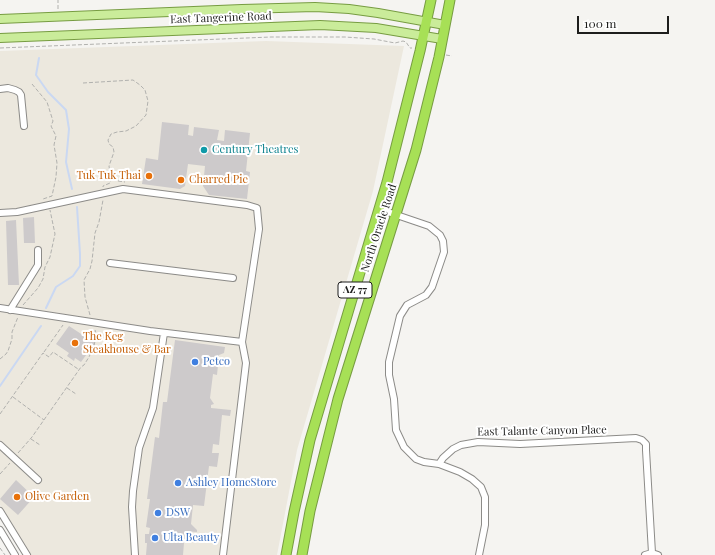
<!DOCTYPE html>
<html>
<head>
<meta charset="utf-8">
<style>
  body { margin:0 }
  #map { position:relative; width:715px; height:555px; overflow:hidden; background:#f5f4f1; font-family:"Playfair Display",serif }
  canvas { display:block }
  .scale { position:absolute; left:577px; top:16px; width:92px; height:18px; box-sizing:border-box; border:2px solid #1d1d1c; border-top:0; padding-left:5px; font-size:12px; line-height:14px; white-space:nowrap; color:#1d1d1c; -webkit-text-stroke:3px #fff; paint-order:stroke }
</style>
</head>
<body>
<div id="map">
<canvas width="715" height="555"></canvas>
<div class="scale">100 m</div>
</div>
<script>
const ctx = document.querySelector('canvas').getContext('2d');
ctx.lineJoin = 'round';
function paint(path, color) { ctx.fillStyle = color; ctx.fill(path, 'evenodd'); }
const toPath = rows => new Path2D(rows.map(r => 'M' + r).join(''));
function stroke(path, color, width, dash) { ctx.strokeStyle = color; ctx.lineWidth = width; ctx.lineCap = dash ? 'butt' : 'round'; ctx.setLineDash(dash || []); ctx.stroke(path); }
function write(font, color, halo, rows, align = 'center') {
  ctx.font = font + ' "Playfair Display",serif'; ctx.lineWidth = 4; ctx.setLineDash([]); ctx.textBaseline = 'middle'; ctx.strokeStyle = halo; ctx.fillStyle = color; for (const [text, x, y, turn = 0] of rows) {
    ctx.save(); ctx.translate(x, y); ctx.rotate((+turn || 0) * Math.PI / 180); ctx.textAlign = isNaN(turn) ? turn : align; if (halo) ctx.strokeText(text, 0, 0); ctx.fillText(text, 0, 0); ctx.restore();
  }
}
paint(toPath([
  [266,41,404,46,373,191,297,450,277,555,31,555,0,505,0,51]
]), '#ece8de');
stroke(toPath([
  [39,58,36,75,48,92,66,110,69,129,66,162,72,189],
  [46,308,56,287,73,276,80,266,80,254,77,207],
  [0,386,41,326]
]), '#cad8f2', 2);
paint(toPath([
  [162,122,189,125,188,135,193,136,194,127,219,130,217,140,224,141,225,130,250,133,246,171,250,172,247,199,209,195,203,186,205,166,188,164,185,186,180,189,142,184,146,158,158,160],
  [34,217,35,243,24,243,23,218],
  [16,220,19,285,8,285,6,221],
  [69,326,95,343,81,362,75,358,74,361,67,356,69,353,56,344],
  [175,340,225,347,224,353,219,355,217,375,213,374,210,398,214,404,211,405,211,408,231,410,230,416,222,415,219,445,213,444,212,453,219,453,217,467,209,466,204,506,193,505,191,524,197,530,197,532,185,531,183,555,146,555,147,543,145,543,145,534,149,534,150,528,146,527,150,499,147,499,155,437,159,438,163,402,167,402],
  [16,480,34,497,18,515,0,499]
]), '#cdcacb');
const minor = toPath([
  [0,89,8,88,15,90,19,92,21,95,24,126],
  [379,209,429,226,440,235,443,241,444,252,432,287,426,295,407,305,400,316,389,362,389,375,394,399,396,430,404,447,416,459,424,462,439,464,460,472,472,479,481,487,485,497,485,525,479,555],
  [0,213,17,212,123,189,247,205,257,208,259,229,242,342,246,363,223,555],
  [110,263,233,278],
  [0,308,150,331,242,342],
  [10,310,38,265,38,250],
  [0,445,38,480],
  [439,464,443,458,453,449,461,445,478,442,520,444,636,438,642,440,646,444,646,450,652,553],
  [0,511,27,555],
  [0,530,15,555],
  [135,555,132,507,133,491,139,448,153,408,164,333],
  [645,555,652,553,658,555]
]);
const major = toPath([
  [0,19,242,9,315,7,349,9,378,13,445,25],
  [0,38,320,25,376,28,442,39]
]);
const highway = toPath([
  [286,555,294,512,310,440,387,182,420,51,431,0],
  [302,555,310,511,338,399,416,150,439,57,450,0]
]);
stroke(minor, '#8c8b88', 8);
stroke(major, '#779c42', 10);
stroke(highway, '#779c42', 11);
stroke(toPath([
  [58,9,58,0],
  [0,48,271,37,345,37,374,39,395,43,403,41,406,42,410,48,412,48],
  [446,55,452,56],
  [83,83,133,80,140,85,145,90,148,101,146,115,136,126,126,131,117,132,111,134,108,140,109,144,113,147,114,152,109,166,111,180,110,183,103,186,103,187],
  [32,84,47,102,53,121,51,126,56,136,54,145,57,163,56,177,52,196,43,199],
  [112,180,125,182],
  [23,305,38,288,43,279,45,267,50,257,55,234,50,210],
  [90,315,85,297,84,280,90,269,92,261,95,233,99,222,103,200],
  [44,352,63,325],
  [0,359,6,354,8,351,12,339,12,332,18,317],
  [67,388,76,394],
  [13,397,44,420],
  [0,414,43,353,49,357,53,352,78,369],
  [31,439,40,445],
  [18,453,32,437,81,367,84,365,89,357,94,346,96,336,95,329],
  [0,474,10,463],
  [0,548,5,555]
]), '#b1b1ae', 1, [4, 2]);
stroke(minor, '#fff', 6);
stroke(major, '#caec9a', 8);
stroke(highway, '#a7e056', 9);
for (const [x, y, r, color] of [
  [204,150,4,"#0f9aa8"],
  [149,176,4,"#e8710a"],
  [181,180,4,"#e8710a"],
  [75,343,4,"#e8710a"],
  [195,362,4,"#3f7fe0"],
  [178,483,4,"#3f7fe0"],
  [17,497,4,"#e8710a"],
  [158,513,4,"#3f7fe0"],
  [155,538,4,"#3f7fe0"]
]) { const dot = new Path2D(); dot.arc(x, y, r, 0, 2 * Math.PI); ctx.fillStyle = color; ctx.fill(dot); stroke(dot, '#fff', 1.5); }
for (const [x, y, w] of [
  [355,290,34]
]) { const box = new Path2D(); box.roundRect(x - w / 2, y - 8, w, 16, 3); ctx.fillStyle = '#fff'; ctx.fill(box); stroke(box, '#1d1d1c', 1); }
write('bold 10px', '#1d1d1c', null, [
  ["AZ 77",355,290]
]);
write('11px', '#1d1d1c', '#fff', [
  ["East Tangerine Road",221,18,-2],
  ["North Oracle Road",379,228,-72],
  ["East Talante Canyon Place",542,431,-1]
]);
write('11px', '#0d838f', '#fff', [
  ["Century Theatres",212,150]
], 'left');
write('11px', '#c56008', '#fff', [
  ["Tuk Tuk Thai",141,176,"right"],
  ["Charred Pie",189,180],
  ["The Keg",83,337],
  ["Steakhouse & Bar",83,350],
  ["Olive Garden",25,497]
], 'left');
write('11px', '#366cbe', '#fff', [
  ["Petco",203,362],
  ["Ashley HomeStore",186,483],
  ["DSW",166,513],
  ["Ulta Beauty",163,538]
], 'left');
</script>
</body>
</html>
